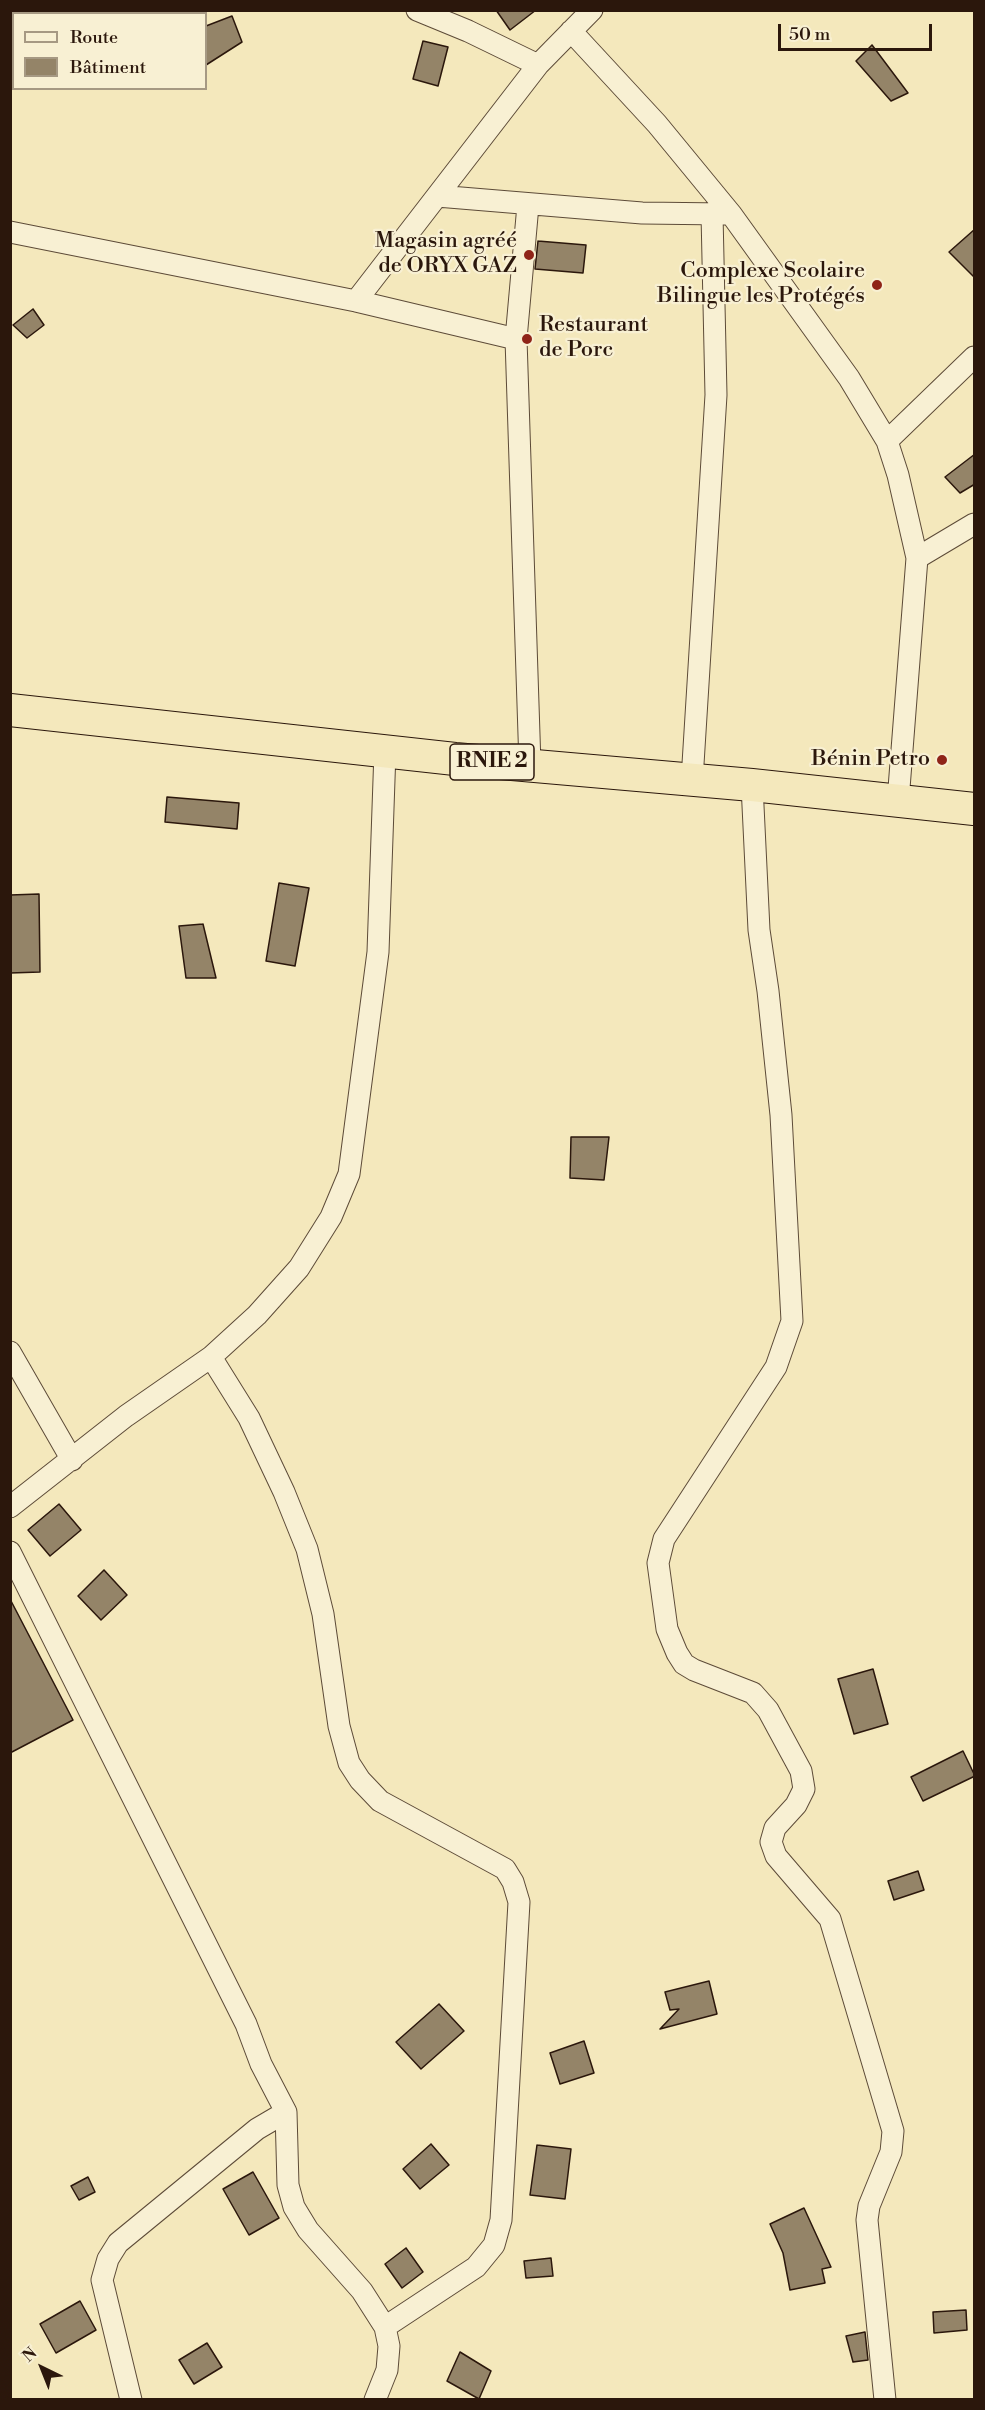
<!DOCTYPE html>
<html>
<head>
<meta charset="utf-8">
<style>
  body { margin:0 }
  #map { position:relative; width:985px; height:2410px; overflow:hidden; background:#f4e8bc; font-family:"Libre Bodoni",serif }
  canvas { display:block }
  .frame { position:absolute; inset:0; border:12px solid #2b170c; pointer-events:none }
  .legend { position:absolute; left:12px; top:12px; width:195px; height:78px; box-sizing:border-box; background:#f8f0d3; border:2px solid #a69983; margin:0; padding:8px 10px; list-style:none; font-size:18px; color:#2b170c }
  .legend li { display:flex; align-items:center; gap:12px; height:30px }
  .legend b { width:30px; border:2px solid #a69983 }
  .north { position:absolute; left:12px; top:2338px; width:60px; height:60px; -webkit-text-stroke:4px #f8f0d3; paint-order:stroke; rotate:317deg; font-size:16px; font-weight:700; line-height:24px; text-align:center; color:#2b170c }
  .north::after { content:''; display:block; margin:auto; width:21px; height:27px; background:#2b170c; clip-path:polygon(50% 0,100% 100%,50% 72%,0 100%) }
  .scale { position:absolute; left:778px; top:24px; width:154px; height:27px; box-sizing:border-box; border:3px solid #2b170c; border-top:0; padding-left:8px; font-size:18px; line-height:21px; white-space:nowrap; color:#2b170c; -webkit-text-stroke:4px #f8f0d3; paint-order:stroke }
</style>
</head>
<body>
<div id="map">
<canvas width="985" height="2410"></canvas>
<div class="frame"></div>
<ul class="legend">
<li><b style="height:8px;background:#f8f0d3"></b>Route</li>
<li><b style="height:16px;background:#948468"></b>Bâtiment</li>
</ul>
<div class="north">N</div>
<div class="scale">50 m</div>
</div>
<script>
const ctx = document.querySelector('canvas').getContext('2d');
ctx.lineJoin = 'round';
function paint(path, color) { ctx.fillStyle = color; ctx.fill(path, 'evenodd'); }
const toPath = rows => new Path2D(rows.map(r => 'M' + r).join(''));
function stroke(path, color, width, dash) { ctx.strokeStyle = color; ctx.lineWidth = width; ctx.lineCap = dash ? 'butt' : 'round'; ctx.setLineDash(dash || []); ctx.stroke(path); }
function write(font, color, halo, rows, align = 'center') {
  ctx.font = font + ' "Libre Bodoni",serif'; ctx.lineWidth = 4.5; ctx.setLineDash([]); ctx.textBaseline = 'middle'; ctx.strokeStyle = halo; ctx.fillStyle = color; for (const [text, x, y, turn = 0] of rows) {
    ctx.save(); ctx.translate(x, y); ctx.rotate((+turn || 0) * Math.PI / 180); ctx.textAlign = isNaN(turn) ? turn : align; if (halo) ctx.strokeText(text, 0, 0); ctx.fillText(text, 0, 0); ctx.restore();
  }
}
const building = toPath([
  [496,10,536,10,510,30,496,10],
  [232,16,242,42,206,65,206,26,232,16],
  [423,41,448,47,438,86,413,79,423,41],
  [872,45,908,93,891,101,856,61,872,45],
  [975,229,975,278,949,252,975,229],
  [538,241,586,245,583,273,535,269,538,241],
  [33,309,44,325,27,338,13,325,33,309],
  [975,454,975,484,960,493,945,477,975,454],
  [167,797,239,803,237,829,165,822,167,797],
  [279,883,309,888,295,966,266,961,279,883],
  [39,894,40,972,10,973,10,895,39,894],
  [203,924,216,978,186,978,179,926,203,924],
  [571,1137,609,1137,604,1180,570,1178,571,1137],
  [59,1504,81,1530,50,1556,28,1530,59,1504],
  [104,1570,127,1595,101,1620,78,1596,104,1570],
  [10,1599,73,1720,10,1753,10,1599],
  [873,1669,888,1724,854,1734,838,1679,873,1669],
  [963,1751,975,1776,923,1801,911,1777,963,1751],
  [918,1871,924,1890,894,1900,888,1881,918,1871],
  [709,1981,717,2014,660,2029,679,2009,670,2010,665,1992,709,1981],
  [439,2004,464,2031,421,2069,396,2042,439,2004],
  [584,2041,594,2073,560,2084,550,2053,584,2041],
  [431,2144,449,2165,420,2189,403,2169,431,2144],
  [537,2145,571,2149,565,2199,530,2195,537,2145],
  [253,2172,279,2218,249,2235,223,2189,253,2172],
  [88,2177,95,2192,79,2200,71,2186,88,2177],
  [804,2208,831,2267,822,2269,825,2283,790,2290,783,2253,770,2224,804,2208],
  [406,2248,423,2272,402,2288,385,2264,406,2248],
  [551,2258,553,2276,526,2278,524,2261,551,2258],
  [80,2301,96,2330,56,2353,40,2324,80,2301],
  [966,2310,967,2330,934,2333,933,2312,966,2310],
  [865,2332,868,2360,853,2362,846,2336,865,2332],
  [207,2343,222,2367,194,2384,179,2360,207,2343],
  [460,2352,491,2371,479,2399,447,2381,460,2352]
]);
paint(building, '#948468');
stroke(building, '#2b170c', 1.5);
const minor = toPath([
  [417,10,468,31,538,65],
  [571,31,657,124,731,214,849,378,887,441,898,475,917,558,898,801],
  [437,196,642,213,725,214],
  [528,205,516,339,530,765],
  [10,232,356,301,516,339],
  [356,301,538,65,592,10],
  [887,441,974,357],
  [917,558,974,524],
  [692,780,716,395,712,214],
  [752,785,759,930,768,991,781,1115,792,1321,776,1367,664,1539,658,1563,667,1629,677,1653,684,1664,694,1670,753,1693,768,1710,801,1771,804,1789,796,1805,775,1828,771,1842,776,1856,830,1919,893,2131,891,2152,869,2206,867,2220,885,2400],
  [10,1352,72,1460],
  [211,1357,249,1418,284,1492,307,1549,323,1614,339,1726,349,1763,360,1780,380,1801,505,1869,513,1882,519,1902,501,2220,494,2245,476,2267,385,2327],
  [10,1507,126,1416,211,1357,257,1315,299,1268,331,1217,349,1174,378,952,385,751],
  [10,1552,246,2024,261,2064,286,2112,288,2185,294,2207,308,2230,362,2291,385,2327,389,2346,387,2370,375,2400],
  [131,2400,102,2280,108,2259,118,2243,257,2129,286,2112]
]);
const highway = toPath([
  [10,710,455,759,752,785,974,809]
]);
stroke(minor, '#5d4b38', 23);
stroke(highway, '#2b170c', 34);
stroke(minor, '#f8f0d3', 21);
stroke(highway, '#f4e8bc', 32);
for (const [x, y, r, color] of [
  [529,255,6,"#8f2418"],
  [877,285,6,"#8f2418"],
  [527,339,6,"#8f2418"],
  [942,760,6,"#8f2418"]
]) { const dot = new Path2D(); dot.arc(x, y, r, 0, 2 * Math.PI); ctx.fillStyle = color; ctx.fill(dot); stroke(dot, '#f8f0d3', 2); }
for (const [x, y, w] of [
  [492,762,84]
]) { const box = new Path2D(); box.roundRect(x - w / 2, y - 18, w, 36, 4.5); ctx.fillStyle = '#f8f0d3'; ctx.fill(box); stroke(box, '#2b170c', 1.5); }
write('bold 21px', '#2b170c', null, [
  ["RNIE 2",492,762]
]);
write('22px', '#2b170c', '#f8f0d3', [
  ["Magasin agréé",517,242],
  ["de ORYX GAZ",517,267],
  ["Complexe Scolaire",865,272],
  ["Bilingue les Protégés",865,297],
  ["Restaurant",539,326,"left"],
  ["de Porc",539,351,"left"],
  ["Bénin Petro",930,760]
], 'right');
</script>
</body>
</html>
